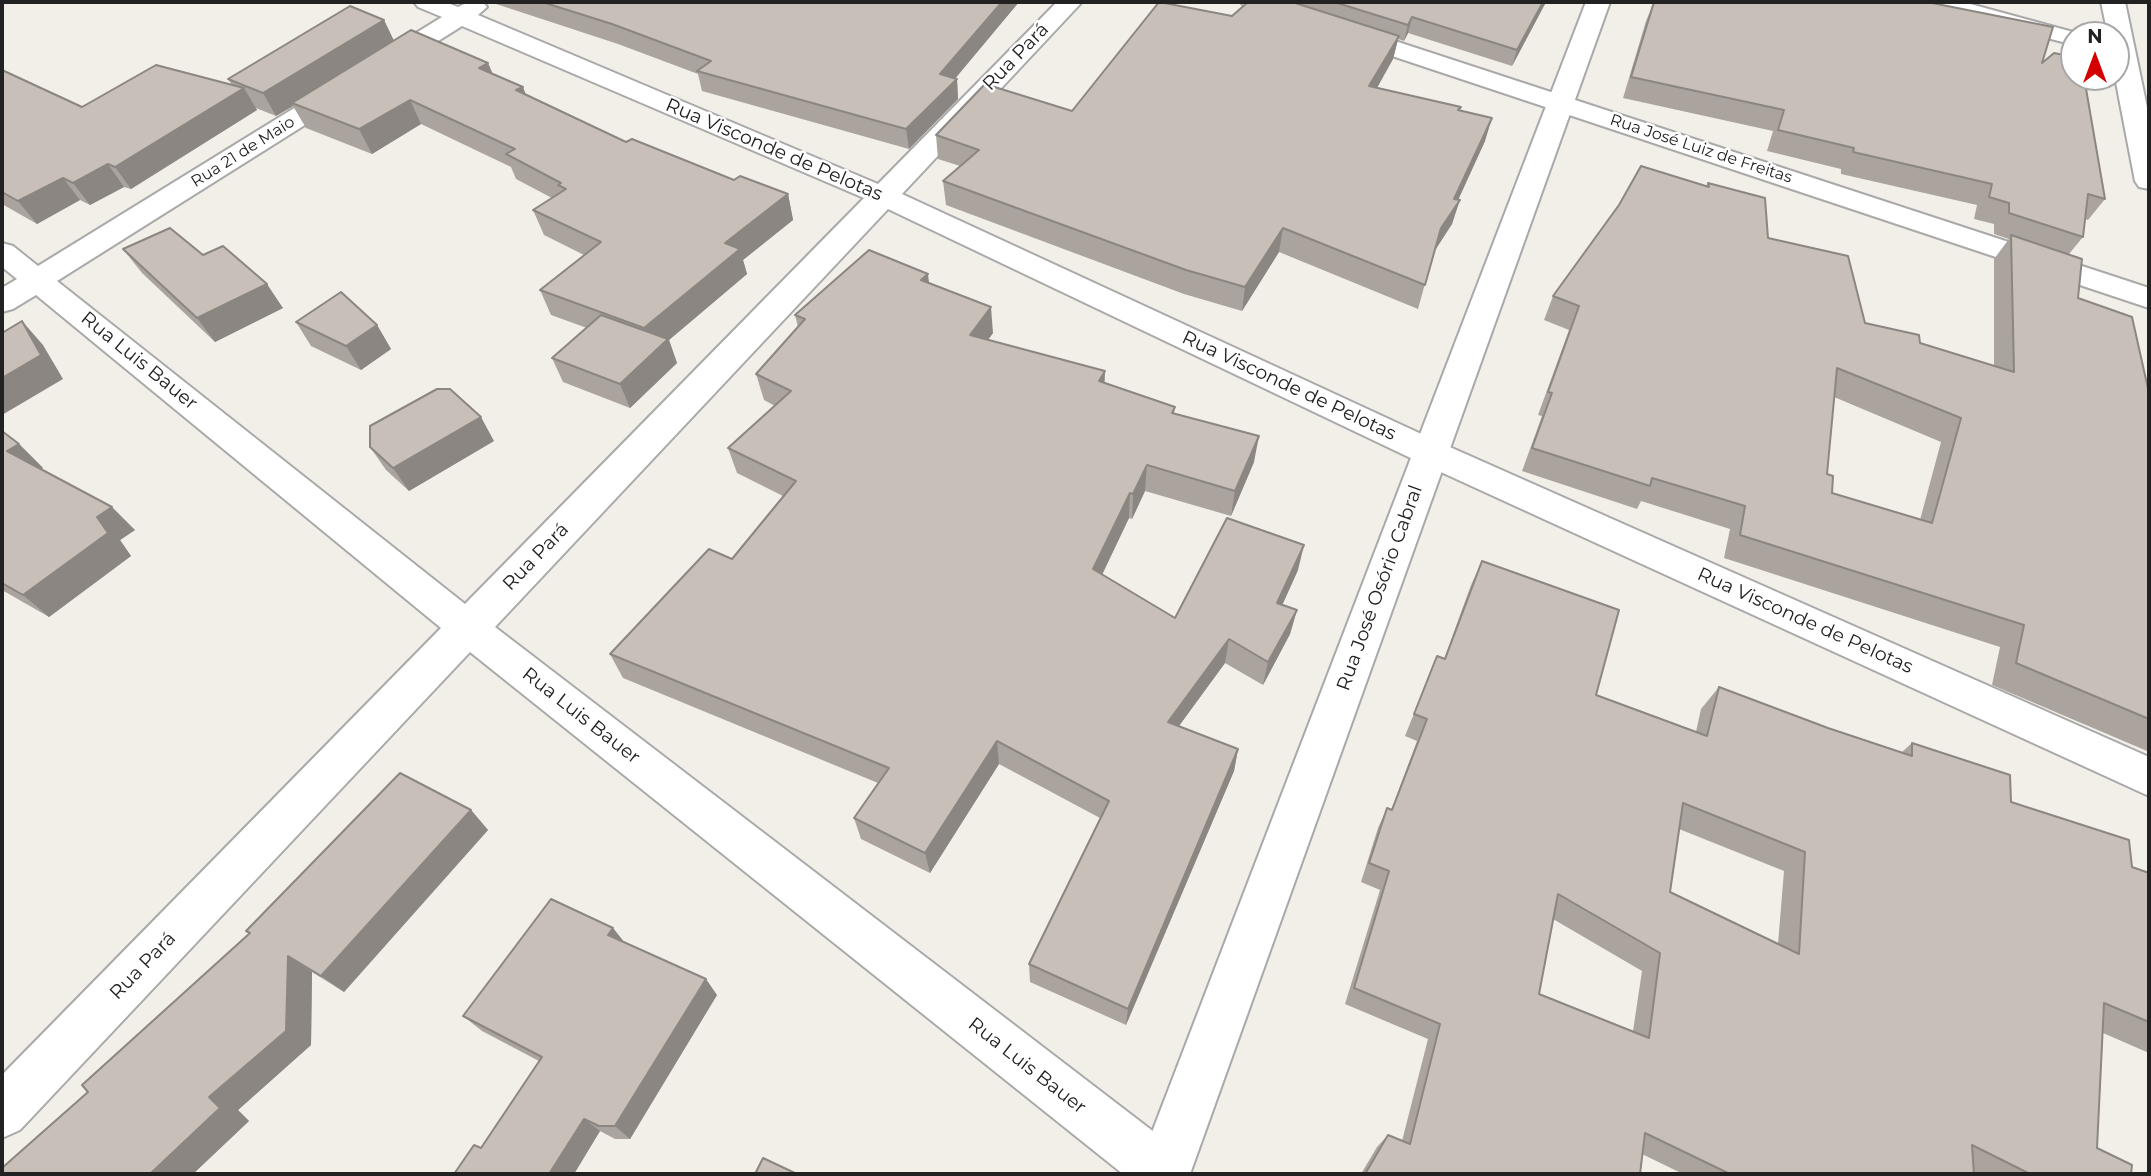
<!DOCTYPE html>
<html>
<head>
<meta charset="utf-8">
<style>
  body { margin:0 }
  #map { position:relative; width:2151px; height:1176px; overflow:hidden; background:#f2efe9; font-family:Montserrat,sans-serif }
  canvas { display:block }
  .frame { position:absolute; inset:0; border:4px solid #222; pointer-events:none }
  .north { position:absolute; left:2060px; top:21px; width:70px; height:70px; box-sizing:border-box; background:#fff; border:2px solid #a7a7a7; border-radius:50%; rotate:0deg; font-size:19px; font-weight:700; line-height:28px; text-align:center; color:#222 }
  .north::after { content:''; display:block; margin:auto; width:24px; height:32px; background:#d40000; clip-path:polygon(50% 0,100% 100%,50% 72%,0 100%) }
</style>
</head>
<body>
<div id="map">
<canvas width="2151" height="1176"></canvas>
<div class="frame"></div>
<div class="north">N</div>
</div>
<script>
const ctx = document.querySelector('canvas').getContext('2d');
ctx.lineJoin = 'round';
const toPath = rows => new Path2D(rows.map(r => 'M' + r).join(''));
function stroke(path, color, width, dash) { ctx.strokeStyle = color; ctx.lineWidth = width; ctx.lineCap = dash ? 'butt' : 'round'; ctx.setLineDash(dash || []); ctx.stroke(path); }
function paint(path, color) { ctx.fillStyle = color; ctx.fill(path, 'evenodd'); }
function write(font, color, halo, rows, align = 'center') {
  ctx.font = font + ' Montserrat,sans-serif'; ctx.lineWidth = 5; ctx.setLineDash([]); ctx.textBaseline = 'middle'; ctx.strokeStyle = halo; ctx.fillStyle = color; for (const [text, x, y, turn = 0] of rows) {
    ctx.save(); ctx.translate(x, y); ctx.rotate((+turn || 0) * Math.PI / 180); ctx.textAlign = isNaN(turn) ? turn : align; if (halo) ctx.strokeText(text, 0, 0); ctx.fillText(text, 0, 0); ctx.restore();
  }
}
const minor = toPath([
  [414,2,445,2,458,7,468,2,483,2,487,7,478,15,878,184,1057,2,1082,2,902,194,1443,444,2149,757,2149,796,1419,462,888,209,495,627,1184,1155,1192,1174,1123,1174,470,652,20,1130,2,1138,2,1075,441,628,36,295,13,309,2,312,2,288,17,279,2,267,2,243,13,246,38,266,442,17,418,7,414,2],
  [462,26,864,198,465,604,57,281,462,26],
  [1241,2,1276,2,2149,288,2149,308,1245,7,1241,2],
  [1925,2,1963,2,2084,35,2074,35,2074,45,1929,7,1925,2],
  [2101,2,2125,2,2149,117,2149,189,2139,187,2135,181,2115,77,2116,35,2108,35,2101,2]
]);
const tertiary = toPath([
  [1586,2,1610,2,1190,1174,1136,1174,1586,2]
]);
stroke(minor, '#a9a9a9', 4);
stroke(tertiary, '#a9a9a9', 4);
paint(minor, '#fff');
paint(tertiary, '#fff');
paint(toPath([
  [490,2,1019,2,955,78,957,79,958,99,909,149,702,91,698,74,618,44],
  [1248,2,1546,2,1512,66,1408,33,1404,41,1398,39,1393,59,1377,88,1461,107,1460,110,1485,141,1458,200,1452,224,1434,251,1418,309,1279,252,1242,311,1184,294,946,205,943,181,960,166,938,159,936,135,1072,111,1232,16],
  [1654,2,1932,2,1932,3,2042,63,2105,199,2088,220,2085,219,2083,237,2069,254,2078,298,2149,393,2149,750,2147,751,1992,685,2000,647,1724,558,1730,529,1641,501,1637,509,1522,471,1542,416,1538,415,1569,330,1544,320,1553,296,1706,186,1708,183,1768,238,1865,323,1920,343,1994,366,1994,259,2009,239,1994,234,1994,224,1974,219,1977,205,1841,174,1841,169,1767,151,1773,131,1623,98,1646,21],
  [1834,397,1941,442,1920,520,1832,493,1827,474],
  [384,20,394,41,488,63,493,74,526,95,626,142,734,180,788,194,793,220,743,260,747,274,669,340,677,363,630,408,563,382,552,358,587,328,551,315,540,290,584,255,544,235,533,210,552,198,516,179,511,167,421,124,372,154,306,128,293,106,276,116,256,108,257,110,131,189,124,187,90,205,80,200,37,224,2,204,2,70,82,107,232,85,228,79],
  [123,249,203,255,283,308,215,342,142,273],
  [929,283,993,333,988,340,1105,371,1104,383,1175,407,1174,414,1254,462,1231,516,1145,491,1132,519,1129,518,1102,574,1175,618,1298,570,1282,605,1297,610,1290,634,1263,685,1225,663,1179,726,1238,749,1234,771,1126,1025,1030,982,1029,964,1100,818,999,764,930,873,861,839,854,818,878,783,623,678,610,654,732,559,783,496,737,473,728,448,775,406,764,400,756,374,798,327,795,315],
  [296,322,377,325,391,349,361,370,311,346],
  [2,431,19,444,43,468,41,469,135,530,120,540,131,556,49,617,2,590],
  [494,441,409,491,386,470,370,447],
  [1482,561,1596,695,1696,732,1701,709,1719,687,1828,728,1902,752,1912,743,2011,802,2132,867,2149,873,2149,1053,2103,1033,2097,1148,2131,1174,1683,1174,1642,1154,1640,1174,1361,1174,1377,1147,1388,1135,1402,1141,1428,1039,1345,1004,1380,890,1361,882,1378,828,1387,808,1391,810,1417,741,1405,736,1437,656,1444,659,1471,585],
  [1679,829,1784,871,1778,944,1670,892],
  [1553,919,1642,971,1633,1031,1539,994],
  [471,810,488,830,344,992,312,972,311,1045,238,1110,249,1121,193,1174,2,1174],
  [613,928,625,943,717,995,630,1139,615,1139,600,1131,574,1174,454,1174,481,1148,539,1061,482,1031,463,1016]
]), '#aba49e');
paint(toPath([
  [1002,2,1019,2,944,92,957,79,958,99,909,149,906,129,940,74],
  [1543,2,1546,2,1512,66,1517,50],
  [1412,17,1408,33,1404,41,1408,25],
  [384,20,395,43,292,103,293,106,276,116,263,93],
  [1399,36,1393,59,1365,109,1369,86],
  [488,63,498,88,479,68],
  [523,87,532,111,516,90],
  [244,88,257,110,131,189,115,167],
  [410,100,421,124,372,154,359,129],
  [1492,118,1485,141,1454,209,1460,200,1452,224,1434,252,1441,228],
  [108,164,124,187,90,205,73,183],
  [63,178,80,200,37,224,18,201],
  [788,194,793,220,743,260,747,274,669,340,677,363,630,408,620,384,653,353,644,328,725,243],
  [1283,228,1279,252,1242,311,1245,287],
  [928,274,931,300,921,280],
  [267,284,283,308,215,342,197,318],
  [991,307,993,333,972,361,970,335],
  [22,321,43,345,63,379,2,415,2,378],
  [377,325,391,349,361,370,346,346],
  [1105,371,1104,397,1099,381],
  [481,417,494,441,409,491,393,468],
  [1259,436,1254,462,1231,516,1235,491],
  [19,444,43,468,31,475,7,451],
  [1147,465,1145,491,1132,519,1133,494],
  [1130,493,1129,518,1093,594,1093,569],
  [112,507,135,530,120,540,131,556,49,617,23,595,97,517],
  [1304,545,1298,570,1272,628,1277,603],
  [1297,610,1290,634,1263,685,1268,662],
  [1229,639,1225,663,1165,745,1168,722],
  [997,741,999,764,930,873,925,853],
  [1238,749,1234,771,1126,1025,1128,1009],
  [471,810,488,830,344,992,321,976],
  [613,928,627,946,608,935],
  [288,956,312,972,311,1045,238,1110,249,1121,193,1174,150,1174,209,1097],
  [706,979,717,995,630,1139,615,1126],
  [584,1119,600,1131,574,1174,549,1174]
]), '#8b8681');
const building = toPath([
  [542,2,1002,2,940,74,957,79,906,129,697,71,711,61,612,24,542,2],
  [1159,2,1232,16,1248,2,1292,2,1399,36,1369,86,1461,107,1458,110,1492,118,1454,199,1460,200,1441,228,1425,285,1283,228,1245,287,1186,270,943,181,979,150,936,135,985,84,1072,111,1159,2],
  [1334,2,1543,2,1517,50,1412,17,1408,25,1334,2],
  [1654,2,1850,2,1856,3,1856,2,1932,2,1932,3,2053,27,2042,63,2054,53,2074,57,2074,77,2084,77,2105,199,2088,194,2083,237,2009,213,2009,203,1989,197,1992,184,1853,152,1854,148,1778,130,1784,110,1631,77,1654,2],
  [350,6,384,20,263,93,228,79,350,6],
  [411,30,488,63,479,68,523,87,516,90,626,142,632,139,734,180,740,176,788,194,725,243,740,249,644,328,540,290,601,242,533,210,566,189,558,185,561,183,506,154,515,149,410,100,359,129,292,103,411,30],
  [156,65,244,88,115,167,108,164,73,183,63,178,18,201,2,192,2,70,82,107,156,65],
  [1641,166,1709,187,1708,183,1765,198,1768,238,1848,256,1865,323,1919,335,1920,343,2014,372,2011,235,2082,259,2078,298,2132,317,2149,393,2149,719,2016,663,2024,625,1740,535,1745,506,1652,478,1650,486,1532,448,1552,393,1548,392,1579,306,1553,296,1619,205,1641,166],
  [1837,368,1961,418,1932,523,1832,493,1833,476,1827,474,1837,368],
  [170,228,203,255,223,246,267,284,197,318,123,249,170,228],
  [869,250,928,274,921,280,991,307,970,335,1105,371,1099,381,1175,407,1172,413,1259,436,1235,491,1147,465,1133,494,1130,493,1093,569,1175,618,1227,518,1304,545,1277,603,1297,610,1268,662,1229,639,1168,722,1238,749,1128,1009,1029,964,1109,801,997,741,925,853,854,818,889,768,610,654,709,549,732,559,796,481,728,448,791,391,756,374,805,319,795,315,869,250],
  [341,292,377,325,346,346,296,322,341,292],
  [601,315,668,339,620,384,552,358,601,315],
  [22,321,41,355,2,378,2,333,22,321],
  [437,389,450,389,481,417,393,468,370,447,370,426,437,389],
  [2,431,19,444,7,451,112,507,97,517,108,533,23,595,2,583,2,431],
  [1482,561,1619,610,1596,695,1707,736,1719,687,1828,728,1912,756,1912,743,2010,775,2011,802,2129,840,2132,867,2149,873,2149,1022,2104,1003,2097,1148,2132,1165,2131,1174,2030,1174,1972,1145,1974,1174,1730,1174,1645,1133,1640,1174,1365,1174,1388,1135,1410,1144,1440,1024,1354,988,1389,871,1369,863,1387,808,1392,810,1427,719,1414,714,1437,656,1445,659,1482,561],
  [1683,803,1805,852,1799,954,1670,892,1683,803],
  [1558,894,1660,953,1649,1038,1539,994,1558,894],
  [400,773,471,810,321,976,288,956,286,1031,209,1097,220,1108,150,1174,2,1174,2,1168,88,1092,82,1085,250,933,246,931,400,773],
  [551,899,613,928,608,935,706,979,615,1126,599,1126,584,1119,549,1174,454,1174,474,1145,481,1148,542,1057,463,1016,551,899],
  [763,1158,797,1174,755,1174,763,1158]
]);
paint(building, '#c7bfb8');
stroke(building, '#8b8681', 2);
write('16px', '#222', '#fff', [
  ["Rua José Luiz de Freitas",1701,149,18],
  ["Rua 21 de Maio",243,152,-32]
]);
write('19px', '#222', '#fff', [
  ["Rua Pará",1016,57,-46],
  ["Rua Visconde de Pelotas",774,150,23],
  ["Rua Luis Bauer",139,361,39],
  ["Rua Visconde de Pelotas",1289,386,25],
  ["Rua Pará",536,557,-46],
  ["Rua José Osório Cabral",1380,588,-70],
  ["Rua Visconde de Pelotas",1805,621,24],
  ["Rua Luis Bauer",581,716,38],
  ["Rua Pará",143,966,-46],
  ["Rua Luis Bauer",1027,1066,38]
]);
</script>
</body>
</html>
